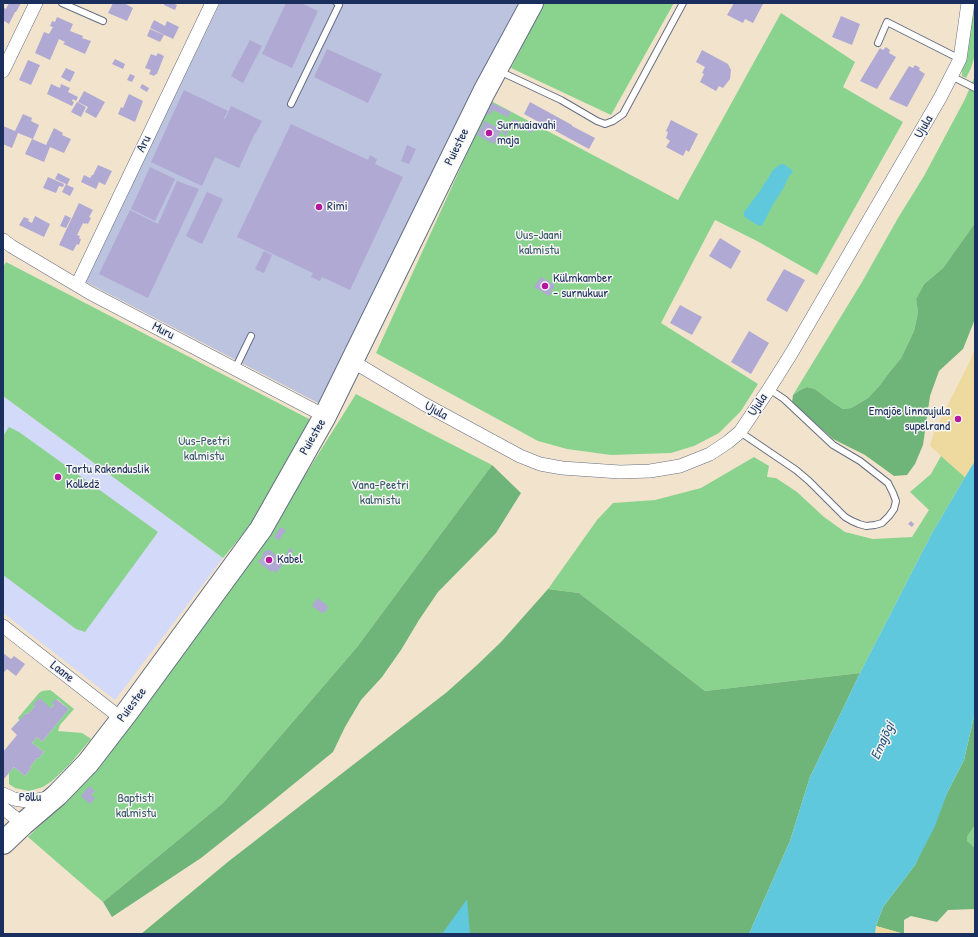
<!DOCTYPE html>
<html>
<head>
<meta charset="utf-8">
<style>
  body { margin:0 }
  #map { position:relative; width:978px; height:937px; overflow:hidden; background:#f2e4cc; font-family:"Patrick Hand",sans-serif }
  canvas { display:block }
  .frame { position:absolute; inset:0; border:4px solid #1b2f5e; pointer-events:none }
</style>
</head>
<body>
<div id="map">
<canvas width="978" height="937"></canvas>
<div class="frame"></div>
</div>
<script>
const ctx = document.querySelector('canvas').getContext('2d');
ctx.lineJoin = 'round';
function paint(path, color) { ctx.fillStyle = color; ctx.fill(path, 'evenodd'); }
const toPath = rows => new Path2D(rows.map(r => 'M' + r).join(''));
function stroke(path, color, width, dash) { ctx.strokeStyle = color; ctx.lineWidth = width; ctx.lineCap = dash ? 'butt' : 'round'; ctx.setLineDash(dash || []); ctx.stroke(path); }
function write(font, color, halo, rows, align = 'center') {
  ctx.font = font + ' "Patrick Hand",sans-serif'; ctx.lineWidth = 3; ctx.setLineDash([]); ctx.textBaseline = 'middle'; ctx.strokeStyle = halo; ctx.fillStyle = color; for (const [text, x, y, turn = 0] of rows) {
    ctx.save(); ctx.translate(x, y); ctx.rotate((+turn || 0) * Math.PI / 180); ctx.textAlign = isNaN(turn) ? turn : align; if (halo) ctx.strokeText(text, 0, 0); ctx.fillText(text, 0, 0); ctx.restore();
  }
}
paint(toPath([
  [3,396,223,558,115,700,3,613]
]), '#d2d9f9');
paint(toPath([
  [220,3,527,3,322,405,84,281]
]), '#bcc3de');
paint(toPath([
  [544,3,674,3,611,115,511,68],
  [974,3,975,3,975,55,971,68,966,78,962,76,962,70,968,46],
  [781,13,855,62,843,87,903,122,817,275,757,241,715,220,661,323,758,384,741,411,719,433,694,446,671,453,611,455,567,449,538,441,376,353,491,101,678,200],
  [975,76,975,223,943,268,924,284,916,299,918,312,914,331,901,358,888,374,880,385,868,398,851,408,843,409,832,402,815,389,807,387,802,389,793,395,862,282,898,218,924,176,965,99],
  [6,262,311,420,249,527,223,558,3,396,3,267],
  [356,394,424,430,492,465,357,647,223,803,103,902,28,837,99,768,125,733,263,542],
  [9,427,19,432,158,532,85,632,76,629,3,575,3,436],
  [941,456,965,477,931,535,860,673,705,691,579,593,548,589,597,520,613,503,655,500,701,488,754,457,769,466,767,477,776,478,797,492,824,517,845,532,873,539,912,537,929,510,910,492,931,474],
  [50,690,53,692,74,709,60,725,58,731,82,733,90,738,91,739,69,765,52,781,43,787,29,791,15,788,9,784,9,773,14,767,25,776,31,768,30,767,37,758,38,759,44,752,32,743,37,737,42,742,69,709,57,699,53,703,54,705,51,708,33,705,35,706,28,714,26,713,20,720,19,720,18,718,39,693,42,691],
  [975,825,975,848,967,842,967,837]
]), '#8ad38f');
paint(toPath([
  [975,223,975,319,963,349,939,371,930,396,923,445,915,464,907,475,894,476,865,455,833,439,792,403,793,395,802,389,807,387,815,389,832,402,843,409,851,408,868,398,880,385,888,374,901,358,914,331,918,312,916,299,924,284,943,268],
  [492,465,521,493,496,533,438,592,419,620,401,650,382,677,361,700,345,727,333,752,263,809,201,858,112,917,103,902,223,803,357,647],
  [548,589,579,593,705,691,860,673,810,777,790,841,749,934,141,934,229,861,447,692,476,666,501,642],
  [975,712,975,825,967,837,967,841,975,848,975,909,948,910,937,922,911,916,904,920,904,934,876,926,883,907,915,865,948,791,964,760]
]), '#6fb57a');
paint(toPath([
  [975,347,975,461,965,477,930,446,934,432,970,361],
  [876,926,904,934,875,934]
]), '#eeda9e');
paint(toPath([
  [784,164,793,171,788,178,784,187,772,206,763,224,760,226,752,222,744,216,744,212,760,191,766,181,768,179,772,171,779,165],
  [975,461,975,712,964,760,948,791,935,826,915,865,883,907,876,926,875,934,749,934,790,841,810,777,860,673,931,535,965,477],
  [467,899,470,934,442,934]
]), '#60c8dd');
paint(toPath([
  [9,3,21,3,16,12,15,12,9,24,4,21,3,24,3,7,6,9],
  [113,3,124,3,133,8,127,21,108,13],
  [164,3,172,3,177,5,175,10,164,5],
  [286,3,301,3,318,11,292,68,262,54],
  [734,3,760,3,763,4,753,23,745,19,743,23,727,15],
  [841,16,860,24,852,45,832,37],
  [57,17,73,24,70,31,83,36,82,38,91,41,85,54,63,44,65,42,59,39,50,60,35,53,44,32,49,34,53,27,50,26,52,21,55,22],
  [154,20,165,26,167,21,179,27,173,39,150,28],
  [150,29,164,35,160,42,147,36],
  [250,40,262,46,243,83,231,76],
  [886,47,890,50,889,53,896,57,877,89,860,81,880,48,883,50],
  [327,49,382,74,368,103,314,77],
  [702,50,728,64,731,70,730,79,723,88,719,86,716,91,700,82,704,74,702,73,705,67,696,62],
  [158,53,164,56,157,74,156,74,154,76,149,74,151,70,145,68,151,54,156,56],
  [115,59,125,64,123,69,112,64],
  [28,60,40,65,31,85,19,80],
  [915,65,920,68,919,70,925,74,907,107,889,99,909,66,913,68],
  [66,68,75,72,70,82,61,77],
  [130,74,135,76,132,82,127,80],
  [51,84,60,88,61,84,70,88,68,92,78,97,76,101,73,99,72,101,74,102,72,106,47,94],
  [142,84,149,88,147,92,140,88],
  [184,90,228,111,224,118,225,119,231,106,262,121,256,133,255,133,239,168,215,157,202,186,151,162],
  [84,91,105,102,96,118,85,112,88,107,78,102],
  [129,94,143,101,135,122,118,114,121,107,123,108],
  [77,102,86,107,81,117,71,112],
  [530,102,572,125,572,126,595,138,589,149,524,114],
  [492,103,511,112,508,117,493,110,490,115,487,114],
  [23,114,32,118,31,121,39,125,33,139,18,133,12,148,3,144,3,126,15,131],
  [513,119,520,122,517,128,511,124],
  [671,120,698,134,689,152,686,150,683,156,666,147,670,141,666,138,668,132,666,131],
  [485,121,502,130,494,144,477,135],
  [525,121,534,125,533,128,534,129,532,133,528,131,530,128,523,125],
  [503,122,511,125,506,136,503,134,505,129,501,127],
  [291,124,368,160,370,155,377,159,375,164,403,177,350,290,322,277,320,281,311,277,313,273,237,237],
  [54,128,63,133,62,135,71,139,64,153,50,147,44,162,25,154,32,139,46,145],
  [407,145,416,149,409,164,401,161],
  [98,165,112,171,105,185,99,182,96,189,81,182,84,175,90,178,92,175,93,175],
  [150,167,175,179,155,221,131,209],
  [58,173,70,179,67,185,74,188,70,196,62,192,66,184,55,179],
  [48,177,64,184,63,187,59,186,56,193,43,188],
  [177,181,199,189,148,298,99,274,130,210,158,224],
  [207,192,223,199,202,244,186,236],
  [79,203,93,210,89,217,91,218,88,224,86,223,85,224,83,223,77,235,80,236,79,238,81,239,79,245,77,244,73,251,59,245],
  [65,215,71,218,66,228,60,226],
  [35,216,50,224,44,237,19,225,24,217,29,219,28,221,32,223],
  [720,238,741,251,731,269,709,256],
  [264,251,272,255,264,273,255,269],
  [784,269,805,280,787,312,766,300],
  [541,277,555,285,549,296,534,287],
  [680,305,702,317,692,335,670,323],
  [749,331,769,343,751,374,731,362],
  [911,521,914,524,912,527,908,524],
  [280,527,286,530,279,540,274,537],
  [290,548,293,550,290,555,287,553],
  [268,549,277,556,275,559,283,564,276,573,273,570,272,572,258,562,263,556,262,555,265,551,267,551],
  [287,553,290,556,284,564,281,562],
  [317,598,327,605,328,608,325,612,322,613,312,606],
  [3,653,11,659,14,656,25,664,16,676,7,669,4,672,3,672],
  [39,698,51,708,54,705,52,703,56,699,69,709,42,742,37,737,32,743,44,752,38,759,37,758,30,767,31,768,25,776,14,767,3,780,3,752,17,735,11,729,26,713,28,714,35,706,33,705],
  [89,786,95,791,91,795,95,798,90,804,81,796]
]), '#afa9d3');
const lane = toPath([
  [62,3,103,21],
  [878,43,887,22,960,59],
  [499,71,561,100,597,121,605,124,613,121,623,114,683,3],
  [951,76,975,88],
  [291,104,339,5,337,3],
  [235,369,251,336],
  [740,432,796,470,809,481,845,517,852,521,859,524,866,526,875,525,882,523,889,516,894,509,896,501,893,493,888,483,860,461,833,445,784,399,769,389]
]);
const street = toPath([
  [3,71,36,3],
  [3,240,11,246,90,293,325,416],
  [77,285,212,3],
  [352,361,424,404,520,456,540,464,562,468,620,472,650,471,680,466,710,454,728,442,740,432,769,389,791,354,940,98,960,59,968,3],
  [3,626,122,719],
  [3,794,14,799,27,801,37,800,51,797],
  [3,808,23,824]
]);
const highway = toPath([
  [3,843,23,824,57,795,88,763,128,711,261,529,325,416,484,92,532,3]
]);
stroke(lane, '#666e84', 8);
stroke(street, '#666e84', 14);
stroke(highway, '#666e84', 24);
stroke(lane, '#fff', 6);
stroke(street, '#fff', 13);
stroke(highway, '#fff', 22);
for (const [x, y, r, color] of [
  [489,133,4,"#b5179e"],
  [319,207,4,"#b5179e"],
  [545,286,4,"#b5179e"],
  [958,419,4,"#b5179e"],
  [58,477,4,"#b5179e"],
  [269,560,4,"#b5179e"]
]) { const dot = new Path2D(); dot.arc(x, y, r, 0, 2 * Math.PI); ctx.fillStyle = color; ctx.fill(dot); stroke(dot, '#f6f6f2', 1.5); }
write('13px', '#1b2f5e', '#f6f6f2', [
  ["Surnuaiavahi",497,126],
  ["maja",497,141],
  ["Rimi",327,207],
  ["Külmkamber",553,279],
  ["- surnukuur",553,294],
  ["Emajõe linnaujula",950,412,"right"],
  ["supelrand",950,427,"right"],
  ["Tartu Rakenduslik",66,470],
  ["Kolledž",66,485],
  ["Kabel",277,560]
], 'left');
write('13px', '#1b2f5e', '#f6f6f2', [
  ["Ujula",924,127,-60],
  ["Aru",144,144,-64],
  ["Puiestee",457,147,-64],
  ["Muru",163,331,28],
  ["Ujula",758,405,-56],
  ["Ujula",436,411,29],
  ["Puiestee",313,437,-60],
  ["Laane",62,672,38],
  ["Puiestee",132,705,-53],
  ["Põllu",30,798]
]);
write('13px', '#37586a', '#f6f6f2', [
  ["Uus-Jaani",539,236],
  ["kalmistu",539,251],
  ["Uus-Peetri",204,442],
  ["kalmistu",204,457],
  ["Vana-Peetri",380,486],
  ["kalmistu",380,501],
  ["Baptisti",136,799],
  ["kalmistu",136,814]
]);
write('italic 14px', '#2c557e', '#f6f6f2', [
  ["Emajõgi",883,741,-66]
]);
</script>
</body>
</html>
